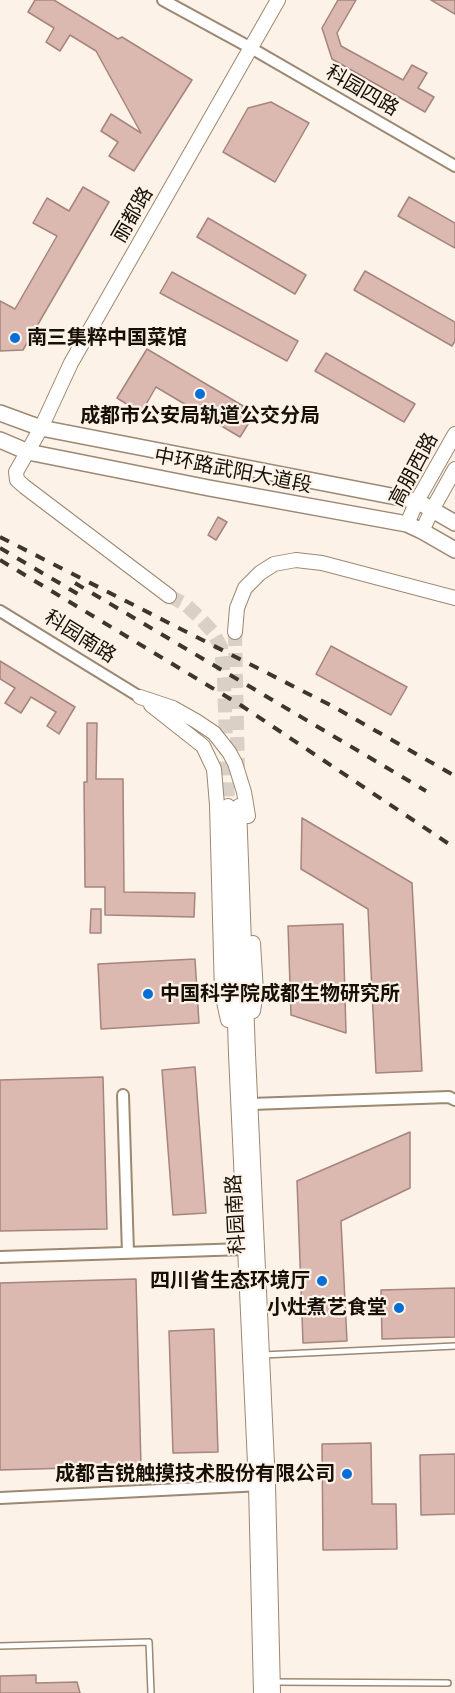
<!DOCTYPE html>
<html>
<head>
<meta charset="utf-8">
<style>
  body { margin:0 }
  canvas { display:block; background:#fcf2e8 }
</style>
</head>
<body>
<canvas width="455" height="1693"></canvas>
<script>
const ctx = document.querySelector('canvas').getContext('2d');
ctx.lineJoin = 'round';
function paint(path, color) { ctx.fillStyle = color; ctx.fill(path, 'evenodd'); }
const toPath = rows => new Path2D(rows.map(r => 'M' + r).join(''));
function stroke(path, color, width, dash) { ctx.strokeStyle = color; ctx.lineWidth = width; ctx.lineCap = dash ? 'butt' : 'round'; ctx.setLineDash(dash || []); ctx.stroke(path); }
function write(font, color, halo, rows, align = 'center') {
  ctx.font = font + ' Cabin,"Noto Sans SC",sans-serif'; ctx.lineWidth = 4.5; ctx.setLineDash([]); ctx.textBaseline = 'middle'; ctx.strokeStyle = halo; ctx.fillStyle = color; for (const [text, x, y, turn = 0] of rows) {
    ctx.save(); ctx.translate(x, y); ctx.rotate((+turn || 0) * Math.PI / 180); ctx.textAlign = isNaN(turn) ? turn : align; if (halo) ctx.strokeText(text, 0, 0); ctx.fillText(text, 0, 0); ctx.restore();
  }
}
const building = toPath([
  [35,0,54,0,118,39,122,37,192,80,134,171,109,156,118,142,101,131,111,114,141,133,96,51,70,35,60,51,46,42,54,28,28,12,35,0],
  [338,0,356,0,337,33,341,46,403,80,412,65,427,73,418,88,434,97,425,112,332,59,322,28,338,0],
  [431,0,455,0,455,14,431,0],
  [271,102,309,123,275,182,223,152,248,108,271,102],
  [83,187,109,202,23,350,0,351,0,301,15,309,57,236,33,223,47,198,69,211,83,187],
  [409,197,455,223,455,248,398,216,409,197],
  [208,218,306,275,295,294,197,237,208,218],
  [365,271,455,322,455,341,452,346,354,290,365,271],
  [172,272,298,341,287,361,160,293,172,272],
  [147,349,255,413,240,437,156,387,141,413,117,398,147,349],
  [326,353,415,404,404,422,315,371,326,353],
  [218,517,227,522,216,540,208,535,218,517],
  [331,646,407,687,391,715,316,674,331,646],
  [0,661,75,707,59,734,47,726,56,712,31,697,21,713,5,703,15,688,0,679,0,661],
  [87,723,97,723,96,779,123,779,124,892,195,893,194,917,105,915,105,887,85,887,84,782,87,782,87,723],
  [302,818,412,883,422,1071,376,1073,368,909,301,869,302,818],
  [91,909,101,909,101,933,90,933,91,909],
  [343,924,346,1033,291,1015,288,926,343,924],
  [195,959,199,1023,101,1029,98,964,195,959],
  [195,1067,206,1213,173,1215,162,1070,195,1067],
  [103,1077,107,1229,0,1231,0,1080,103,1077],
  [410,1132,410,1188,341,1221,347,1341,303,1343,297,1181,410,1132],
  [136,1279,141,1466,0,1470,0,1283,136,1279],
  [455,1288,455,1337,382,1339,381,1290,455,1288],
  [214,1329,218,1452,173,1453,169,1331,214,1329],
  [371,1443,372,1504,396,1504,397,1549,323,1550,322,1444,371,1443],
  [455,1454,455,1514,421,1515,420,1455,455,1454],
  [36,1675,36,1683,77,1682,80,1693,0,1693,0,1676,36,1675]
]);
paint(building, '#dbb8b0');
stroke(building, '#a5857d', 1.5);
stroke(toPath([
  [169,596,185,604,199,617,212,631,221,647,224,680,228,806],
  [235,632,238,771]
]), '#dad0c6', 14, [14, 7]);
const lane = toPath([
  [263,1355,455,1346],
  [0,1646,149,1642,151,1693],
  [275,1682,448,1683]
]);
const street = toPath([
  [163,0,251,48,455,166],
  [0,611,140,697],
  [123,1095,128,1253],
  [251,1104,449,1097,455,1100],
  [0,1257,245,1249],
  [0,1498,262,1485]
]);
const secondary = toPath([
  [407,524,417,501,455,434],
  [422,531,432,510,455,469],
  [169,596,25,487,17,480,16,472,41,428,71,363,278,0],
  [235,632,237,608,245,588,260,573,274,564,296,560,322,563,455,598],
  [140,697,173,708,196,721,214,733,229,752,235,763,244,792,248,816],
  [151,705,203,746,214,769,217,805,222,993,228,1020],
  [228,806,236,1054,256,1485,261,1693],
  [239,806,248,1054,268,1485,273,1693],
  [253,1011,256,992,253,943]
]);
const primary = toPath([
  [0,413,41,428,417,501,455,523],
  [0,440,28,452,209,488,407,524,422,531,455,550]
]);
stroke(lane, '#9d8871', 8);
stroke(street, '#9d8871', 14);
stroke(secondary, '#9d8871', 16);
stroke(primary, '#9d8871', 18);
stroke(lane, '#fff', 5);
stroke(street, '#fff', 10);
stroke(secondary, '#fff', 14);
stroke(primary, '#fff', 15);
stroke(toPath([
  [0,537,334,707,455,776],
  [0,548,83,597],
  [0,560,242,706,455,848],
  [75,583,426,791]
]), '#3e362d', 4, [10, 10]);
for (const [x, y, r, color] of [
  [15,338,6,"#026ed6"],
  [200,394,6,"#026ed6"],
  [148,994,6,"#026ed6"],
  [322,1281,6,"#026ed6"],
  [399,1308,6,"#026ed6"],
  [347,1474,6,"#026ed6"]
]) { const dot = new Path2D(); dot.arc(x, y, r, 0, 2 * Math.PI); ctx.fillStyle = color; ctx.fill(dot); stroke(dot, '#fcf2e8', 2); }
write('20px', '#181007', '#fcf2e8', [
  ["科园四路",362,91,30],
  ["丽都路",133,215,-60],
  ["高朋西路",414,470,-62],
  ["中环路武阳大道段",233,471,11],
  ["科园南路",80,637,32],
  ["科园南路",236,1214,-93]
]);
write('bold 20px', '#181007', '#fcf2e8', [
  ["南三集粹中国菜馆",27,338,"left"],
  ["成都市公安局轨道公交分局",200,416,"center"],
  ["中国科学院成都生物研究所",160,994,"left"],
  ["四川省生态环境厅",310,1281],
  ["小灶煮艺食堂",387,1308],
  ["成都吉锐触摸技术股份有限公司",335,1474]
], 'right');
</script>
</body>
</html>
